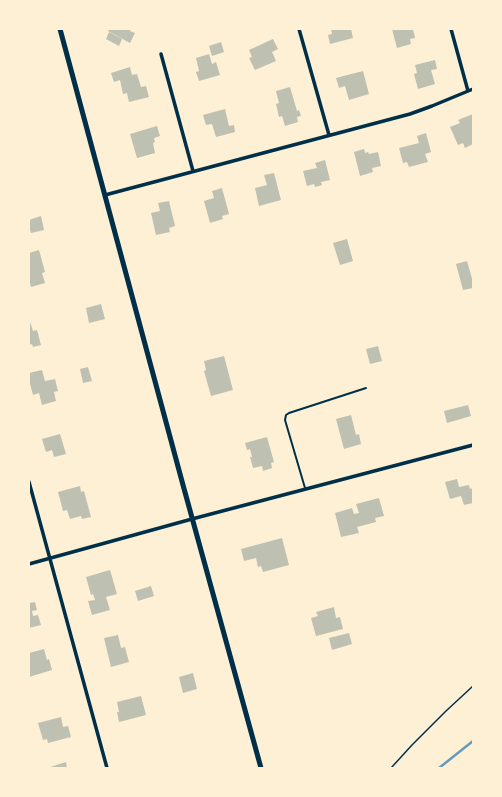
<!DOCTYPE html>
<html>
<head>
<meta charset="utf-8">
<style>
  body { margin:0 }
  #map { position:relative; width:502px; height:797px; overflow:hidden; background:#fdf0d5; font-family:Roboto,sans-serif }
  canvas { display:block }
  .frame { position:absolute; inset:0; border:30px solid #fdf0d5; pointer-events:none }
</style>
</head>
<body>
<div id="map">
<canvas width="502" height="797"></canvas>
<div class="frame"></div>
</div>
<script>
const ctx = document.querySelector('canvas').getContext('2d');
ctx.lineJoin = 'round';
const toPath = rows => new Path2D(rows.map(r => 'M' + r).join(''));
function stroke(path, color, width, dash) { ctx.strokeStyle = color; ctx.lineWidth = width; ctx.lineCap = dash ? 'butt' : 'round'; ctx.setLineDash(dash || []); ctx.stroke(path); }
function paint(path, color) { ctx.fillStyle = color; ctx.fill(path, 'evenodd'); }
stroke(toPath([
  [439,768,473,741]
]), '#669bbc', 2.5);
paint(toPath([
  [109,29,131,29,130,31,135,33,130,43,108,31],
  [331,29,351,29,353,38,330,44,328,35,332,34],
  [392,29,413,29,415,38,410,39,411,44,397,48],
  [109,32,122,39,119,46,106,39],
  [273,39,278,49,272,52,276,61,255,70,249,58,252,57,249,50],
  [221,42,224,52,212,56,209,46],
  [209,54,212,64,216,62,220,75,199,81,196,72,199,71,196,58],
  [435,60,437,69,431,70,435,84,418,89,414,74,417,73,415,65],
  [130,67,132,75,137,74,141,87,146,86,149,97,129,102,127,93,123,94,120,80,114,82,111,73],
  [363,71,369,94,349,100,345,86,339,88,336,78],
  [290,87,297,111,299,110,301,116,297,117,298,122,285,126,282,116,279,117,276,104,279,103,276,91],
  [225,109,229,126,234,125,235,132,216,137,212,124,206,125,203,115],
  [473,114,473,144,465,148,463,143,458,145,450,127,460,123,458,120],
  [157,126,160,136,154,138,155,142,153,143,155,153,137,158,130,134],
  [426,133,431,152,425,154,428,162,409,167,407,162,403,163,399,148,419,143,417,136],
  [364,149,365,153,368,152,369,154,378,152,381,166,372,168,373,172,360,176,354,152],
  [325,160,330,180,321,182,322,185,315,187,314,184,307,186,303,171,317,168,315,163],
  [274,173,281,200,259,206,255,188,267,185,264,175],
  [222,188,229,214,222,216,223,219,210,223,204,201,214,198,212,191],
  [169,201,175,226,169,228,170,232,156,235,151,213,160,211,158,203],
  [41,216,44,230,31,233,29,226,29,220],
  [347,239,353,261,340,265,333,243],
  [39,250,45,272,42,273,45,283,31,287,29,280,29,253],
  [467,261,473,282,473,288,463,290,456,264],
  [101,304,105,319,89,323,86,308],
  [29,319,33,331,37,330,41,345,33,347,32,344,29,345],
  [378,346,382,361,370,364,366,349],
  [224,356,233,390,211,396,204,371,206,370,204,361],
  [88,367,92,381,83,383,80,369],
  [42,370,45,381,55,379,58,391,54,392,56,401,42,405,39,393,33,395,29,380,29,373],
  [468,405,471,416,447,423,444,411],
  [351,415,356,435,359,434,361,444,344,449,336,419],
  [60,434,66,454,54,457,52,450,46,452,42,439],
  [267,437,274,462,271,463,272,468,263,471,262,466,253,468,250,457,252,457,250,449,247,450,245,443],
  [457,479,459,487,469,485,470,489,473,488,473,503,464,505,461,496,450,499,445,482],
  [80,486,81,492,84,491,91,517,82,519,81,516,70,519,67,510,63,511,58,492],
  [379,498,384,516,375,518,376,522,357,527,359,533,341,537,335,513,352,508,354,514,359,513,356,504],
  [282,538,289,565,263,572,261,566,258,567,256,558,244,561,241,549],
  [110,570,117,594,106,597,110,610,92,615,88,601,95,600,93,594,91,595,86,577],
  [151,586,154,596,138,601,135,591],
  [35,602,37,610,32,611,33,616,38,615,41,625,29,628,29,603],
  [334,607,336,618,340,617,343,629,316,636,311,618,318,616,316,612],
  [349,633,352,644,332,650,329,638],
  [118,635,121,648,125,647,129,662,111,667,104,638],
  [44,649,47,660,49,659,52,670,29,677,29,653],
  [193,673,197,689,183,693,179,677],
  [141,696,146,715,119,722,117,712,119,712,117,702],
  [61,717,63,727,68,726,71,737,48,743,47,739,43,740,38,723],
  [66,762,67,768,47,768]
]), '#bec0b2');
stroke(toPath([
  [391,768,412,745,446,711,473,686]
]), '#003049', 1.5);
stroke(toPath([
  [305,488,285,420,286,415,289,413,366,388]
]), '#003049', 2);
stroke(toPath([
  [299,29,329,135],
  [451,29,468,91],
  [161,54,193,171],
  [105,195,410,114,432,106,473,89],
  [29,482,107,768],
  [29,564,192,519,473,445]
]), '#003049', 3.5);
stroke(toPath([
  [60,29,183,485,261,768]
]), '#003049', 5);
</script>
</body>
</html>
